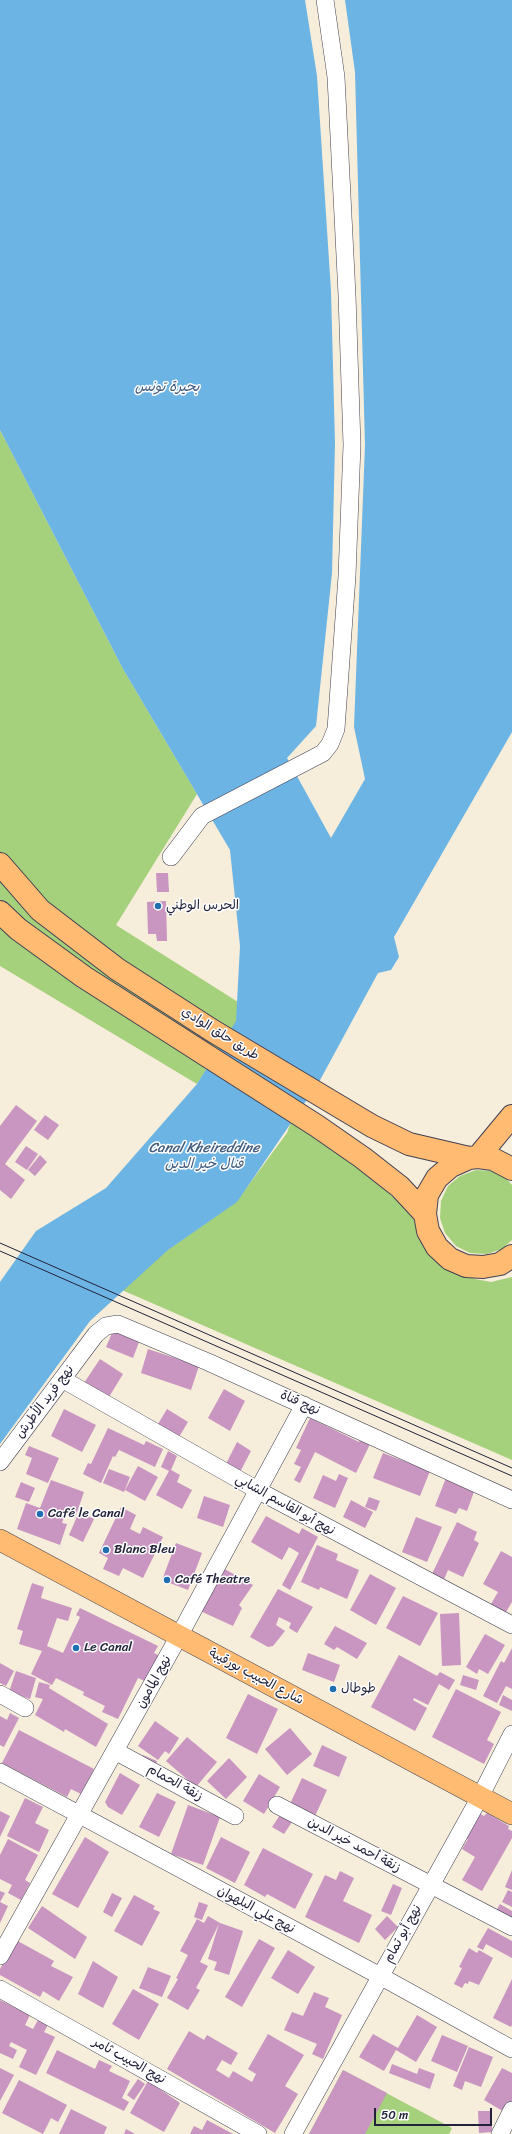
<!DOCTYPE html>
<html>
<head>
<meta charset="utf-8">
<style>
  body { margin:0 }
  #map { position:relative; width:512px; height:2134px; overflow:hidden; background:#f6edda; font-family:Sriracha,sans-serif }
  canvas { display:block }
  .scale { position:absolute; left:374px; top:2108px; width:118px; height:18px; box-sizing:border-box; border:2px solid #22223b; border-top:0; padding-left:5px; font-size:12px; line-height:14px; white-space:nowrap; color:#22223b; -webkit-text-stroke:3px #fff; paint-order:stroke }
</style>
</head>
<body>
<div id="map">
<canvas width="512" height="2134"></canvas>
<div class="scale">50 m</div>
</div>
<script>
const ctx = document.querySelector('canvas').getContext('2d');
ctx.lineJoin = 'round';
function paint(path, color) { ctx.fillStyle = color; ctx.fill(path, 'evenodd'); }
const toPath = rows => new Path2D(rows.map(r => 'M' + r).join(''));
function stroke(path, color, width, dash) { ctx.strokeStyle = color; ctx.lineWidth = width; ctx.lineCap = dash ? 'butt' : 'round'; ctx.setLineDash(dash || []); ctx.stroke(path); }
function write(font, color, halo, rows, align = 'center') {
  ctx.font = font + ' Sriracha,"Playpen Sans Arabic",sans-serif'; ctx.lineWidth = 3; ctx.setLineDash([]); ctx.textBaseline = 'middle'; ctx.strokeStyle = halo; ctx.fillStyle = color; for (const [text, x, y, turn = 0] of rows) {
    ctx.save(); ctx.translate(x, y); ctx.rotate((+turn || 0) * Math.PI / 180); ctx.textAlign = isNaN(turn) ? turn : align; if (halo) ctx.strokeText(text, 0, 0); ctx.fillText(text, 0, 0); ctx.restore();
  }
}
paint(toPath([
  [0,430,123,669,197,794,116,925,246,1007,197,1084,0,966],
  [292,1119,343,1152,416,1218,451,1269,475,1279,491,1282,512,1277,512,1460,115,1287,236,1202,287,1133],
  [476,1170,492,1171,507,1179,512,1185,512,1240,502,1249,487,1254,470,1253,456,1246,445,1233,440,1218,441,1201,448,1186,460,1176],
  [343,2070,452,2128,449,2134,309,2134]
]), '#a5d07c');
paint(toPath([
  [0,0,305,0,317,76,331,291,335,443,332,573,316,726,287,758,331,838,365,779,354,727,365,445,355,72,345,0,512,0,512,732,394,937,399,957,391,970,378,973,319,1082,237,1202,168,1250,90,1321,0,1444,0,1282,36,1231,106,1188,197,1084,236,1021,240,946,230,850,123,669,0,430]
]), '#6cb4e3');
paint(toPath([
  [156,873,168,873,169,892,157,892],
  [166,901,167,941,157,941,156,934,148,934,147,902],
  [16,1105,37,1121,5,1164,25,1180,11,1199,0,1190,0,1126],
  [45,1115,59,1125,48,1140,34,1130],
  [26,1146,38,1154,27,1170,15,1162],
  [40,1155,47,1162,35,1176,28,1170],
  [113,1331,139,1342,133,1358,106,1347],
  [148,1349,199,1366,191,1390,141,1373],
  [100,1359,123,1374,109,1397,84,1383],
  [224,1389,245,1401,230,1431,208,1418],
  [64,1409,96,1425,82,1452,51,1436],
  [167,1409,188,1422,176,1442,155,1429],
  [310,1418,359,1442,363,1435,372,1440,356,1473,315,1452,300,1483,294,1480,301,1467,294,1464,301,1450,296,1448],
  [108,1428,144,1445,146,1441,163,1449,155,1467,119,1450,115,1457,113,1456,101,1483,83,1474,88,1463,91,1464],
  [237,1442,251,1451,240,1472,226,1464],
  [29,1446,59,1458,48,1483,26,1474,32,1458,25,1455],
  [168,1451,177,1456,171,1470,180,1475,177,1482,192,1490,182,1509,156,1495,169,1471,161,1467],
  [383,1453,430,1471,420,1496,373,1478],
  [138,1466,158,1477,145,1501,125,1490],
  [109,1469,130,1477,124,1492,103,1483],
  [339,1474,348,1478,335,1508,313,1498,323,1475,336,1481],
  [446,1478,475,1489,467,1511,459,1508,456,1514,435,1506],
  [51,1480,84,1492,75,1518,65,1514,62,1523,67,1524,60,1545,17,1529,26,1503,40,1508],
  [21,1482,35,1488,29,1502,15,1497],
  [204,1496,230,1505,223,1527,197,1518],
  [369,1497,380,1501,376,1511,365,1507],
  [351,1500,373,1512,365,1528,343,1517],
  [121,1507,136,1515,130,1529,140,1534,143,1527,163,1537,143,1578,123,1568,119,1576,103,1569,108,1558,99,1553],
  [79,1512,94,1519,83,1542,69,1535],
  [266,1516,299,1534,302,1528,318,1537,290,1590,282,1585,299,1553,289,1547,282,1560,251,1542],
  [416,1517,442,1527,427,1562,402,1552],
  [457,1522,477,1532,474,1540,479,1543,463,1577,448,1570,443,1582,431,1576],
  [176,1543,202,1553,188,1590,162,1580],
  [317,1545,338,1554,336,1560,359,1570,347,1599,320,1587,319,1590,301,1582],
  [501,1551,512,1557,512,1602,506,1612,491,1604,498,1592,483,1584],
  [221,1567,253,1585,239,1605,242,1608,233,1626,198,1610],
  [370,1574,396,1588,376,1625,350,1610],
  [32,1583,44,1587,41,1598,72,1608,68,1621,57,1618,47,1646,63,1653,80,1617,76,1615,80,1608,158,1646,154,1653,162,1657,149,1683,138,1678,118,1719,102,1712,105,1706,83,1695,84,1692,56,1678,52,1685,31,1674,42,1651,19,1644,23,1631,17,1629],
  [278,1589,313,1607,297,1633,289,1628,291,1623,279,1617,276,1625,285,1631,273,1646,268,1647,250,1637],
  [403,1596,438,1613,420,1646,386,1628],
  [459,1613,461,1665,442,1666,440,1614],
  [335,1626,367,1643,357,1659,337,1647,334,1650,324,1644],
  [485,1634,505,1645,488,1674,479,1669,477,1674,466,1667],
  [512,1648,512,1689,506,1686,497,1703,483,1696,501,1661,504,1663],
  [308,1653,340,1665,334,1682,302,1670],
  [399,1655,437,1676,440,1672,455,1680,449,1690,439,1684,428,1705,414,1698,413,1700,427,1708,415,1731,371,1707],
  [0,1663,14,1671,6,1686,0,1683],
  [16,1671,36,1678,30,1699,9,1692],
  [463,1675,479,1680,476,1690,460,1685],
  [39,1682,50,1685,49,1688,108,1724,96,1747,65,1729,64,1732,35,1715,43,1699,35,1697],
  [456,1689,501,1712,487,1740,494,1744,484,1764,432,1737],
  [248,1694,278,1709,257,1754,226,1738],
  [503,1695,512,1700,512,1711,499,1705],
  [10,1713,19,1718,4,1747,0,1745,0,1716,7,1720],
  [155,1721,179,1738,169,1754,165,1751,158,1760,138,1746],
  [290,1728,312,1754,287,1775,265,1749],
  [19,1730,94,1769,81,1794,71,1789,67,1797,2,1763],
  [187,1737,217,1762,196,1787,166,1761],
  [322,1745,347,1757,339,1777,313,1766],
  [143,1755,157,1761,154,1770,139,1764],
  [229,1758,247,1777,226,1799,207,1781],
  [120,1773,140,1785,122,1815,108,1807,105,1802],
  [259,1774,280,1787,264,1814,243,1801],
  [302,1778,327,1790,315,1816,290,1804],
  [157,1793,176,1802,159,1837,139,1827],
  [25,1798,43,1807,35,1823,49,1830,39,1852,7,1836],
  [188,1805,220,1817,203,1865,171,1854],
  [0,1811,10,1816,0,1837],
  [477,1812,484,1816,487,1813,509,1826,508,1829,512,1831,512,1838,482,1891,462,1880,475,1857,462,1849,468,1839,462,1836],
  [280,1815,292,1822,284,1834,272,1827],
  [85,1837,109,1852,78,1908,52,1894],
  [221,1837,250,1852,235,1883,206,1868],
  [8,1839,38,1855,25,1880,30,1883,21,1900,8,1893,12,1885,0,1879,0,1855],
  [263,1848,313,1874,295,1909,267,1894,265,1897,244,1885],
  [512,1870,512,1890,505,1887],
  [340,1871,354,1878,343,1901,372,1915,359,1943,305,1917,325,1875,336,1880],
  [393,1884,402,1888,391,1915,381,1911],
  [508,1890,512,1892,512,1907,502,1902],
  [0,1891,5,1893,0,1902,8,1906,0,1923],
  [112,1893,122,1898,112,1917,103,1912],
  [134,1895,155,1906,153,1909,160,1912,142,1946,114,1931],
  [199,1902,208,1905,202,1920,194,1917],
  [500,1904,512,1911,512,1927,493,1916],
  [42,1906,87,1937,75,1959,28,1928],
  [208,1916,220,1923,243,1931,229,1975,214,1970,217,1962,208,1959,219,1924,200,1962,208,1966,196,1988,200,1990,188,2010,167,1998,178,1979,176,1978,188,1955,180,1951,197,1919,204,1923],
  [387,1916,398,1927,385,1940,375,1929],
  [488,1928,512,1941,512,1958,486,1944,483,1950,477,1947],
  [259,1939,275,1948,242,2007,225,1997],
  [16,1940,54,1961,51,1966,73,1977,59,2001,43,1991,40,1997,0,1975,0,1969],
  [469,1948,477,1953,479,1950,493,1958,479,1985,469,1981,468,1984,465,1983,462,1988,454,1984,462,1968,459,1967],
  [288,1950,315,1967,298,1994,271,1978],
  [93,1961,118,1977,103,2008,78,1994],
  [148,1967,171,1976,162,1997,139,1988],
  [512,1979,512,2025,511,2027,493,2018],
  [133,1989,159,2004,139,2040,112,2024],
  [314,1992,329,1998,325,2007,342,2015,323,2059,312,2054,317,2044,284,2030,292,2012,303,2016],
  [0,2000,30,2015,25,2025,33,2029,38,2020,48,2025,44,2032,55,2037,36,2075,19,2067,27,2050,11,2042,9,2046,17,2050,13,2059,0,2053],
  [417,2015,437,2027,416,2062,396,2050,384,2071,359,2057,373,2034,398,2048],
  [189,2031,204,2040,207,2035,238,2053,231,2065,222,2060,216,2070,229,2078,233,2071,252,2082,256,2074,248,2069,268,2034,304,2055,285,2086,298,2094,275,2133,167,2069],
  [442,2035,468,2046,457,2072,431,2061],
  [469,2047,493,2057,481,2087,465,2081,462,2090,453,2086],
  [57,2050,95,2069,99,2060,112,2066,109,2071,130,2081,122,2098,129,2102,124,2111,46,2073],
  [392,2064,417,2074,419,2068,435,2074,430,2089,389,2073],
  [0,2068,14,2075,0,2101],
  [502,2068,512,2073,512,2103,506,2113,484,2100],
  [343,2070,387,2093,365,2134,309,2134],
  [138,2079,145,2084,134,2100,127,2095],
  [19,2080,67,2105,58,2122,51,2118,43,2134,2,2113],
  [148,2081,180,2103,164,2132,130,2113],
  [71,2109,107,2127,104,2134,59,2134],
  [478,2111,492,2111,492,2132,479,2133],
  [207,2120,233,2134,190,2134,194,2126,202,2130],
  [126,2129,135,2134,124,2134]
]), '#c995c1');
const minor = toPath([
  [171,857,202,816,323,753,330,744,336,729,347,576,352,445,347,295,336,77,325,0],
  [62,1379,259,1491,512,1625],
  [0,1462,96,1334,106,1326,118,1324,208,1362,512,1500],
  [0,1694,25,1708],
  [115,1751,235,1816],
  [0,1772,380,1976,512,2049],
  [277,1805,512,1927],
  [0,1956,179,1636,304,1405],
  [0,1989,258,2134],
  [293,2134,480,1797,512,1734],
  [500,2134,512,2110]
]);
const major = toPath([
  [0,1540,512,1814]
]);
const highway = toPath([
  [0,864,40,910,117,969,213,1031,372,1126,409,1144,469,1158],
  [0,912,18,929,84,977,317,1126,363,1158,400,1187,425,1214],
  [478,1157,512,1116],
  [512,1169,493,1159,478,1157,469,1158,451,1166,437,1178,427,1195,425,1214,428,1231,437,1247,450,1259,466,1266,483,1267,500,1264,512,1256]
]);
stroke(minor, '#424053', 18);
stroke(major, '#424053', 22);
stroke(highway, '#424053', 24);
stroke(minor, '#fff', 17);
stroke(major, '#ffbb71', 21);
stroke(highway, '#ffbb71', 22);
stroke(toPath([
  [0,1243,512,1468],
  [0,1251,512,1476]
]), '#22223b', 1);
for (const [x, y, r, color] of [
  [158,906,4,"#1f6fb2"],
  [40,1514,4,"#1f6fb2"],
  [106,1550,4,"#1f6fb2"],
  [167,1580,4,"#1f6fb2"],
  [76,1648,4,"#1f6fb2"],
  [333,1689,4,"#1f6fb2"]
]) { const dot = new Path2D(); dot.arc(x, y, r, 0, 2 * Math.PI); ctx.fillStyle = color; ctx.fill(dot); stroke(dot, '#fff', 1.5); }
write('13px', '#22223b', '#fff', [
  ["الحرس الوطني",166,906],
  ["Café le Canal",48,1514],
  ["Blanc Bleu",114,1550],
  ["Café Theatre",175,1580],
  ["Le Canal",84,1648],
  ["طوطال",341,1689]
], 'left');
write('13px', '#22223b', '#fff', [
  ["طريق حلق الوادي",220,1034,32],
  ["نهج فريد الأطرش",45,1402,-53],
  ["نهج قناة",300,1403,24],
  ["نهج أبو القاسم الشابي",285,1505,29],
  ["شارع الحبيب بورقيبة",256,1677,28],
  ["نهج المامون",154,1682,-61],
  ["زنقة الحمام",175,1783,29],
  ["زنقة أحمد خير الدين",354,1845,28],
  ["نهج علي البلهوان",256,1910,28],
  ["نهج أبو تمام",403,1934,-61],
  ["نهج الحبيب ثامر",129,2061,29]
]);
write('italic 14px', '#405c7e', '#fff', [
  ["بحيرة تونس",167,387],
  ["Canal Kheireddine",204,1148],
  ["قنال خير الدين",204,1164]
]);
</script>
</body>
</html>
